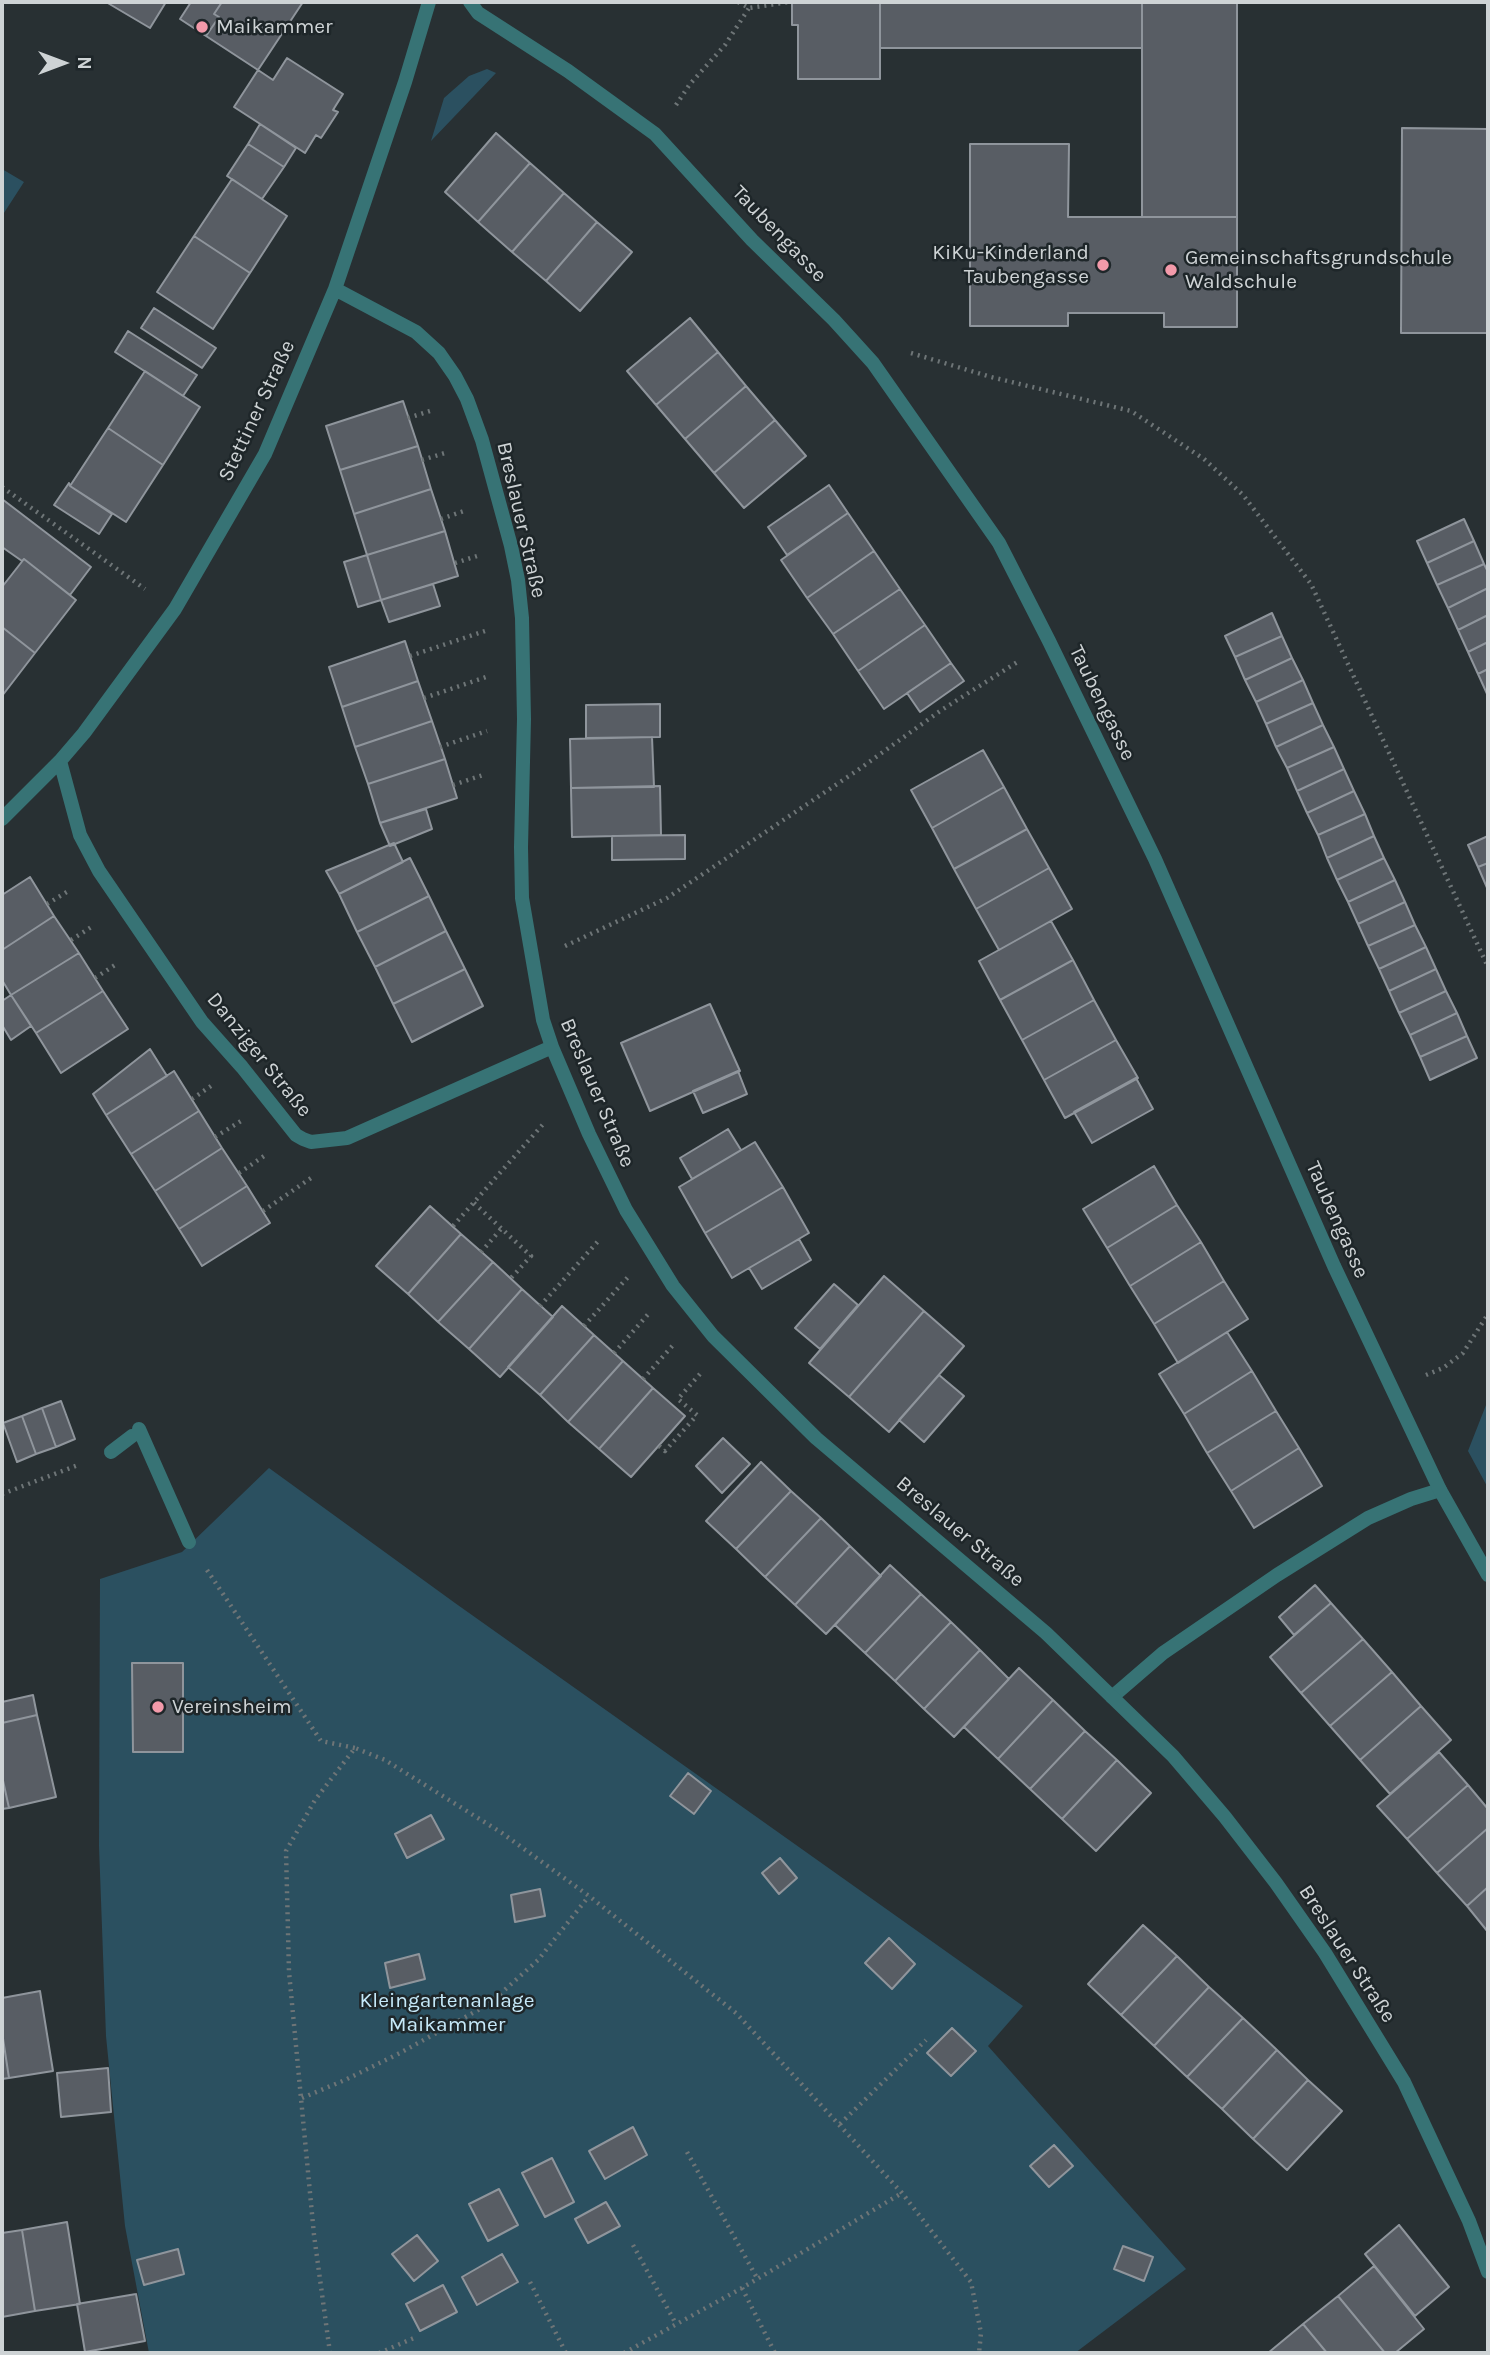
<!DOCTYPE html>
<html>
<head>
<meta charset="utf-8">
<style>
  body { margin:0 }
  #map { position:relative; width:1490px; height:2355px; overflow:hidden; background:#283033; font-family:Karla,sans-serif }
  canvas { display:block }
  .frame { position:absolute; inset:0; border:4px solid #ced3d5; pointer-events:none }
  .north { position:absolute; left:28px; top:28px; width:70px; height:70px; -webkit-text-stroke:5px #1e2629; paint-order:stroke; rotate:90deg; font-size:19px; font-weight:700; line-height:28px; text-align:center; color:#ced3d5 }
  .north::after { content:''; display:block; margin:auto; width:24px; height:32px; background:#ced3d5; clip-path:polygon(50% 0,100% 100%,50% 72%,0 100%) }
</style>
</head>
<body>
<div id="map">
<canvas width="1490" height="2355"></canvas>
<div class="frame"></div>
<div class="north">N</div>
</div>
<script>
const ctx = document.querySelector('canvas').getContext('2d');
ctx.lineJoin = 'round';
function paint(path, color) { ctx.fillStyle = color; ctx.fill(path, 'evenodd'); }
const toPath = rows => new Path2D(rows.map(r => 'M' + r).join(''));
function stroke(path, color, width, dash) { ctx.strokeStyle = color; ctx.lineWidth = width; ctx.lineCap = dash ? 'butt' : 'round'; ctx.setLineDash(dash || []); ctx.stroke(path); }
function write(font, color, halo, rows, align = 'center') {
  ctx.font = font + ' Karla,sans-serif'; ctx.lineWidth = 5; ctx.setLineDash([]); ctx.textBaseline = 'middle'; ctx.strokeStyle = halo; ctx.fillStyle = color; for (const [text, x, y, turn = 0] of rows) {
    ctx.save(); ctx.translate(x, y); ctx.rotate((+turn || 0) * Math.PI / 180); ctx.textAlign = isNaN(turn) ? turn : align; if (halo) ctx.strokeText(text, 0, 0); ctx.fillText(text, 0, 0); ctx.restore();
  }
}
paint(toPath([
  [487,69,496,73,431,141,444,98,469,76],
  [2,169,24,182,2,216],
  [1488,1400,1488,1488,1468,1451],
  [269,1468,455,1603,1023,2006,988,2046,1186,2269,1075,2353,149,2353,125,2226,106,2036,99,1846,100,1579,182,1552]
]), '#2b5060');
const building = toPath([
  [106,2,166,2,150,28,106,2],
  [191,2,222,2,214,14,219,17,206,36,180,19,191,2],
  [222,2,303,2,258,70,206,36,219,17,214,14,222,2],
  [792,2,880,2,880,79,798,79,798,25,792,25,792,2],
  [880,2,1142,2,1142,48,880,48,880,2],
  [1142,2,1237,2,1237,217,1142,217,1142,2],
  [287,58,343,94,333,110,338,112,321,138,316,135,305,153,234,107,258,70,273,80,287,58],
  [260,124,296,148,284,167,248,144,260,124],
  [1402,128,1488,129,1488,333,1401,333,1402,128],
  [496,133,530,163,478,222,445,192,496,133],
  [248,144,284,167,262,199,227,176,248,144],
  [970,144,1069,144,1068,217,1237,217,1237,327,1164,327,1164,313,1068,313,1068,326,970,326,970,144],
  [530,163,564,193,512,252,478,222,530,163],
  [232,179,287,216,250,273,194,236,232,179],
  [564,193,597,222,546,281,512,252,564,193],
  [597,222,632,252,580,311,546,281,597,222],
  [194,236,250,273,213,329,157,292,194,236],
  [154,308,216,348,202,368,141,328,154,308],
  [690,318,718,352,656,405,627,371,690,318],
  [128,331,197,375,183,396,115,352,128,331],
  [718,352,746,386,685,439,656,405,718,352],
  [145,371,200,407,163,465,108,428,145,371],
  [746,386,775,420,714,473,685,439,746,386],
  [403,401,418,446,340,470,326,426,403,401],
  [775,420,806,456,744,508,714,473,775,420],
  [108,428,163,465,126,522,70,486,108,428],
  [418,446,431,489,354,514,340,470,418,446],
  [69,483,70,486,112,514,99,534,54,505,69,483],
  [829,485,848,513,787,555,768,527,829,485],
  [431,489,445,531,367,555,354,514,431,489],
  [2,499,91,567,70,595,24,559,22,561,2,547,2,499],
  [848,513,874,551,807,598,781,560,848,513],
  [1464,519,1474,541,1427,563,1417,541,1464,519],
  [445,531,458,576,381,600,367,555,445,531],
  [1474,541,1484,564,1437,585,1427,563,1474,541],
  [874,551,900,589,833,634,807,598,874,551],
  [367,555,381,600,358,607,344,562,367,555],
  [24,559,76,600,35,653,2,627,2,587,24,559],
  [1484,564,1488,572,1488,588,1448,608,1437,585,1484,564],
  [433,584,440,606,389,622,381,600,433,584],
  [1488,588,1488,615,1458,630,1448,608,1488,588],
  [900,589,925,625,858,671,833,634,900,589],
  [1272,613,1282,636,1235,657,1225,636,1272,613],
  [1488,615,1488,642,1468,652,1458,630,1488,615],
  [925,625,951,663,884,709,858,671,925,625],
  [2,627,35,653,2,696,2,627],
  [1282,636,1292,658,1245,680,1235,657,1282,636],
  [405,641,418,681,342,707,329,667,405,641],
  [1488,642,1488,669,1478,674,1468,652,1488,642],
  [1292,658,1303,680,1256,702,1245,680,1292,658],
  [951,663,964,681,920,712,907,693,951,663],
  [1488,669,1488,696,1478,674,1488,669],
  [1303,680,1313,703,1266,724,1256,702,1303,680],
  [418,681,432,721,355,747,342,707,418,681],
  [1313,703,1323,725,1276,747,1266,724,1313,703],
  [660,704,660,737,586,738,586,705,660,704],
  [432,721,445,759,368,784,355,747,432,721],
  [1323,725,1334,747,1287,768,1276,747,1323,725],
  [652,737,654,787,571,788,570,739,652,737],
  [1334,747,1344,769,1297,791,1287,768,1334,747],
  [983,750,1004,787,932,828,911,790,983,750],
  [445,759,457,798,380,823,368,784,445,759],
  [1344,769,1354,791,1307,813,1297,791,1344,769],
  [660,786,661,835,572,837,571,788,660,786],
  [1004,787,1027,829,954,869,932,828,1004,787],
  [1354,791,1365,814,1318,835,1307,813,1354,791],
  [426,809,432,829,390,846,380,823,426,809],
  [1365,814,1374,836,1327,858,1318,835,1365,814],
  [1027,829,1049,868,976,909,954,869,1027,829],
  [685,835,685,859,612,860,612,836,685,835],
  [1374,836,1384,858,1337,880,1327,858,1374,836],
  [1488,836,1488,863,1478,867,1468,845,1488,836],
  [394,843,403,862,339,894,326,871,394,843],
  [410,858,429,896,357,932,339,894,410,858],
  [1384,858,1395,880,1348,902,1337,880,1384,858],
  [1488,863,1488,890,1478,867,1488,863],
  [1049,868,1072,909,999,950,976,909,1049,868],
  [30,877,54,916,2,950,2,895,30,877],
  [1395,880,1405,902,1358,924,1348,902,1395,880],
  [429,896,446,931,375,967,357,932,429,896],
  [1405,902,1415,925,1368,946,1358,924,1405,902],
  [54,916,79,953,11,995,2,980,2,950,54,916],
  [1051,921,1073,960,1000,1000,979,961,1051,921],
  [1415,925,1426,947,1379,969,1368,946,1415,925],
  [446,931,465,969,393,1004,375,967,446,931],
  [1426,947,1436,969,1389,991,1379,969,1426,947],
  [79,953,103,991,36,1033,11,995,79,953],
  [1073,960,1094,1000,1022,1040,1000,1000,1073,960],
  [465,969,483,1006,412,1042,393,1004,465,969],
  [1436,969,1446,991,1399,1013,1389,991,1436,969],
  [103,991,128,1029,61,1073,36,1033,103,991],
  [1446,991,1457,1013,1410,1035,1399,1013,1446,991],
  [11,995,31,1026,11,1040,2,1025,2,1001,11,995],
  [1094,1000,1116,1040,1044,1080,1022,1040,1094,1000],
  [710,1004,740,1071,650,1111,621,1043,710,1004],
  [1457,1013,1467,1036,1420,1057,1410,1035,1457,1013],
  [1467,1036,1477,1058,1430,1080,1420,1057,1467,1036],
  [1116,1040,1138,1078,1065,1118,1044,1080,1116,1040],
  [150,1049,167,1076,106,1115,93,1094,150,1049],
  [174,1071,199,1111,131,1154,106,1115,174,1071],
  [738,1071,747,1094,703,1113,693,1091,738,1071],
  [1136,1078,1153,1109,1092,1143,1074,1112,1136,1078],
  [199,1111,222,1148,155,1191,131,1154,199,1111],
  [728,1129,741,1150,692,1179,680,1158,728,1129],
  [755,1142,783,1187,705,1233,679,1187,755,1142],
  [222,1148,247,1186,179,1229,155,1191,222,1148],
  [1154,1166,1177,1205,1107,1248,1083,1209,1154,1166],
  [247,1186,270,1223,202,1266,179,1229,247,1186],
  [783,1187,809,1233,732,1278,705,1233,783,1187],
  [1177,1205,1201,1242,1130,1286,1107,1248,1177,1205],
  [430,1206,461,1234,408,1294,376,1266,430,1206],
  [461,1234,493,1262,438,1322,408,1294,461,1234],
  [799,1239,811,1260,762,1289,749,1268,799,1239],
  [1201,1242,1224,1281,1154,1324,1130,1286,1201,1242],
  [493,1262,522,1289,469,1349,438,1322,493,1262],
  [884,1276,924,1311,849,1397,809,1363,884,1276],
  [1224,1281,1248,1319,1178,1363,1154,1324,1224,1281],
  [834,1284,858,1305,820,1349,795,1328,834,1284],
  [522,1289,553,1317,500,1377,469,1349,522,1289],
  [562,1306,594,1335,540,1395,508,1367,562,1306],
  [924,1311,964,1346,889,1432,849,1397,924,1311],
  [1227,1332,1252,1371,1184,1414,1159,1374,1227,1332],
  [594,1335,623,1361,568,1422,540,1395,594,1335],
  [623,1361,653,1388,599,1449,568,1422,623,1361],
  [1252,1371,1276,1411,1207,1453,1184,1414,1252,1371],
  [939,1375,964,1396,924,1442,899,1420,939,1375],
  [653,1388,685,1416,631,1477,599,1449,653,1388],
  [61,1401,75,1439,56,1447,42,1408,61,1401],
  [42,1408,56,1447,36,1454,22,1416,42,1408],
  [1276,1411,1299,1448,1231,1491,1207,1453,1276,1411],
  [22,1416,36,1454,17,1462,3,1423,22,1416],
  [723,1438,750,1464,722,1493,696,1466,723,1438],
  [1299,1448,1322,1486,1254,1528,1231,1491,1299,1448],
  [761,1462,791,1491,736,1549,706,1521,761,1462],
  [791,1491,821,1518,765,1577,736,1549,791,1491],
  [821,1518,850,1546,795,1605,765,1577,821,1518],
  [850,1546,881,1576,826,1634,795,1605,850,1546],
  [890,1565,921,1594,865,1653,835,1625,890,1565],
  [1315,1585,1331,1603,1294,1635,1279,1617,1315,1585],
  [921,1594,951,1622,895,1681,865,1653,921,1594],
  [1331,1603,1363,1639,1301,1693,1270,1657,1331,1603],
  [951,1622,980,1650,924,1709,895,1681,951,1622],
  [1363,1639,1392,1672,1330,1726,1301,1693,1363,1639],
  [980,1650,1009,1679,954,1737,924,1709,980,1650],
  [132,1663,183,1663,183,1752,133,1752,132,1663],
  [1019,1668,1053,1700,998,1759,964,1727,1019,1668],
  [1392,1672,1421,1706,1360,1760,1330,1726,1392,1672],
  [33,1695,37,1715,2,1723,2,1702,33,1695],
  [1053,1700,1085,1731,1030,1789,998,1759,1053,1700],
  [1421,1706,1451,1740,1390,1794,1360,1760,1421,1706],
  [37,1715,56,1797,9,1808,2,1776,2,1723,37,1715],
  [1085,1731,1117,1760,1062,1819,1030,1789,1085,1731],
  [1439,1752,1468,1785,1407,1839,1377,1806,1439,1752],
  [1117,1760,1151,1793,1096,1851,1062,1819,1117,1760],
  [688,1773,711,1791,694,1814,670,1796,688,1773],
  [2,1776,9,1808,2,1809,2,1776],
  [1468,1785,1488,1809,1488,1828,1437,1873,1407,1839,1468,1785],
  [431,1815,444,1839,407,1858,395,1834,431,1815],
  [1488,1828,1488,1887,1467,1906,1437,1873,1488,1828],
  [780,1858,797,1878,779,1894,762,1873,780,1858],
  [1488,1887,1488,1932,1467,1906,1488,1887],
  [540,1889,545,1916,515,1922,511,1895,540,1889],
  [1143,1925,1177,1956,1121,2015,1088,1984,1143,1925],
  [889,1938,915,1964,892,1989,865,1963,889,1938],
  [419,1954,425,1979,390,1988,385,1963,419,1954],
  [1177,1956,1209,1987,1154,2046,1121,2015,1177,1956],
  [1209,1987,1243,2018,1187,2077,1154,2046,1209,1987],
  [40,1991,53,2071,9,2078,2,2032,2,1998,40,1991],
  [1243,2018,1277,2050,1222,2109,1187,2077,1243,2018],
  [952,2028,976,2051,951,2076,927,2053,952,2028],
  [2,2032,9,2078,2,2079,2,2032],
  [1277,2050,1308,2080,1253,2139,1222,2109,1277,2050],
  [108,2068,111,2112,61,2117,57,2073,108,2068],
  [1308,2080,1342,2111,1287,2170,1253,2139,1308,2080],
  [633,2127,647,2155,605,2179,589,2151,633,2127],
  [1054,2145,1073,2166,1049,2187,1030,2166,1054,2145],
  [552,2158,574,2202,545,2217,522,2173,552,2158],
  [499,2189,518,2225,488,2241,469,2204,499,2189],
  [606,2202,620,2226,588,2243,575,2219,606,2202],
  [67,2222,80,2304,35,2311,22,2230,67,2222],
  [1399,2225,1449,2287,1415,2316,1365,2254,1399,2225],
  [22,2230,35,2311,2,2317,2,2233,22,2230],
  [417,2235,438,2261,414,2281,392,2254,417,2235],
  [1123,2246,1153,2257,1144,2281,1114,2269,1123,2246],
  [178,2249,184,2274,144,2285,137,2260,178,2249],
  [502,2254,518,2282,477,2305,462,2277,502,2254],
  [1374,2266,1424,2329,1395,2353,1385,2353,1338,2296,1374,2266],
  [443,2285,457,2312,420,2331,406,2304,443,2285],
  [136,2294,145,2341,85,2352,77,2304,136,2294],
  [1338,2296,1385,2353,1327,2353,1303,2324,1338,2296],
  [1303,2324,1327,2353,1268,2353,1303,2324]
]);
paint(building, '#585d64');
stroke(building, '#8f959c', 2);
stroke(toPath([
  [738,2,749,8,789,2],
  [676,105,690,84,725,45,749,8],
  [911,353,991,377,1131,411,1204,459,1243,495,1311,584,1488,967],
  [408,418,433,410],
  [422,460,448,452],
  [2,487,145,589],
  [441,519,464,511],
  [455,563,477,556],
  [410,656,488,630],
  [424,698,489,676],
  [440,747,487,731],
  [453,785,486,774],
  [47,904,70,890],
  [71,940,93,926],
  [565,946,667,898,858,770,940,711,1019,661],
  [95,978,118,963],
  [192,1099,211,1086],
  [215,1137,241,1121],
  [239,1173,267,1154],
  [474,1203,531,1256,511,1278],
  [263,1211,311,1178],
  [453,1226,545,1122],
  [481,1252,501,1229],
  [540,1306,600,1239],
  [584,1326,628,1277],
  [614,1353,650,1312],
  [1426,1375,1443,1368,1463,1353,1488,1314],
  [643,1379,675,1343],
  [659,1446,665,1451,697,1415,678,1399,700,1374],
  [2,1494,78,1465],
  [207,1570,321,1741,355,1748],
  [302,2098,345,2080,400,2053,489,2004,538,1960,589,1896],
  [840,2124,926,2040],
  [687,2152,757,2278],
  [633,2245,676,2324],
  [530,2282,566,2353],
  [742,2288,775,2353],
  [330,2353,314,2235,289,1972,286,1851,315,1800,355,1748,385,1760,502,1833,589,1896,736,2013,902,2193,971,2282,981,2333,979,2353],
  [379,2353,414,2338],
  [624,2353,742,2288,902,2193]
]), '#6e7577', 4.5, [2, 5]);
stroke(toPath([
  [139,1429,189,1542],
  [111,1452,132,1436],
  [1112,1697,1163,1653,1277,1575,1368,1518,1411,1499,1440,1490]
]), '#377375', 14);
stroke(toPath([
  [470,2,478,13,568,71,655,134,752,240,834,320,873,363,999,543,1049,641,1155,859,1334,1266,1440,1490,1488,1575],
  [335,289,416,332,439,353,455,376,467,399,482,440,511,546,518,580,522,618,524,719,521,847,522,898,543,1020,552,1047,589,1134,626,1210,673,1286,713,1336,816,1438,1046,1633,1173,1756,1225,1817,1276,1883,1325,1953,1404,2082,1469,2221,1488,2272],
  [60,761,80,835,99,871,202,1022,242,1067,296,1135,303,1139,311,1142,347,1138,552,1047],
  [2,819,60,761,84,733,175,609,265,454,335,289,405,82,429,2]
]), '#377375', 14);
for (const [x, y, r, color] of [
  [202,27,7,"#f39aaa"],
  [1103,265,7,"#f39aaa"],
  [1171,270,7,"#f39aaa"],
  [158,1707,7,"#f39aaa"]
]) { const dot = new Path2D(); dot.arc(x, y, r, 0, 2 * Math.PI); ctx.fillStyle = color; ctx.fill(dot); stroke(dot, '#1e2629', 2.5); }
write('21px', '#ced3d5', '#1e2629', [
  ["Maikammer",216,27],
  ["KiKu-Kinderland",1089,253,"right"],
  ["Taubengasse",1089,277,"right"],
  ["Gemeinschaftsgrundschule",1185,258],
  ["Waldschule",1185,282],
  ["Vereinsheim",172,1707]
], 'left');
write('21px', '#ced3d5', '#1e2629', [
  ["Taubengasse",779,234,46],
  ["Stettiner Straße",257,411,-65],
  ["Breslauer Straße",521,520,77],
  ["Taubengasse",1102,703,64],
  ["Danziger Straße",259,1055,51],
  ["Breslauer Straße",597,1093,67],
  ["Taubengasse",1337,1220,66],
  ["Breslauer Straße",960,1532,40],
  ["Breslauer Straße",1347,1954,57]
]);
write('21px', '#c6e9f9', '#1e2629', [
  ["Kleingartenanlage",447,2001],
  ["Maikammer",447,2025]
]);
</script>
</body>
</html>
